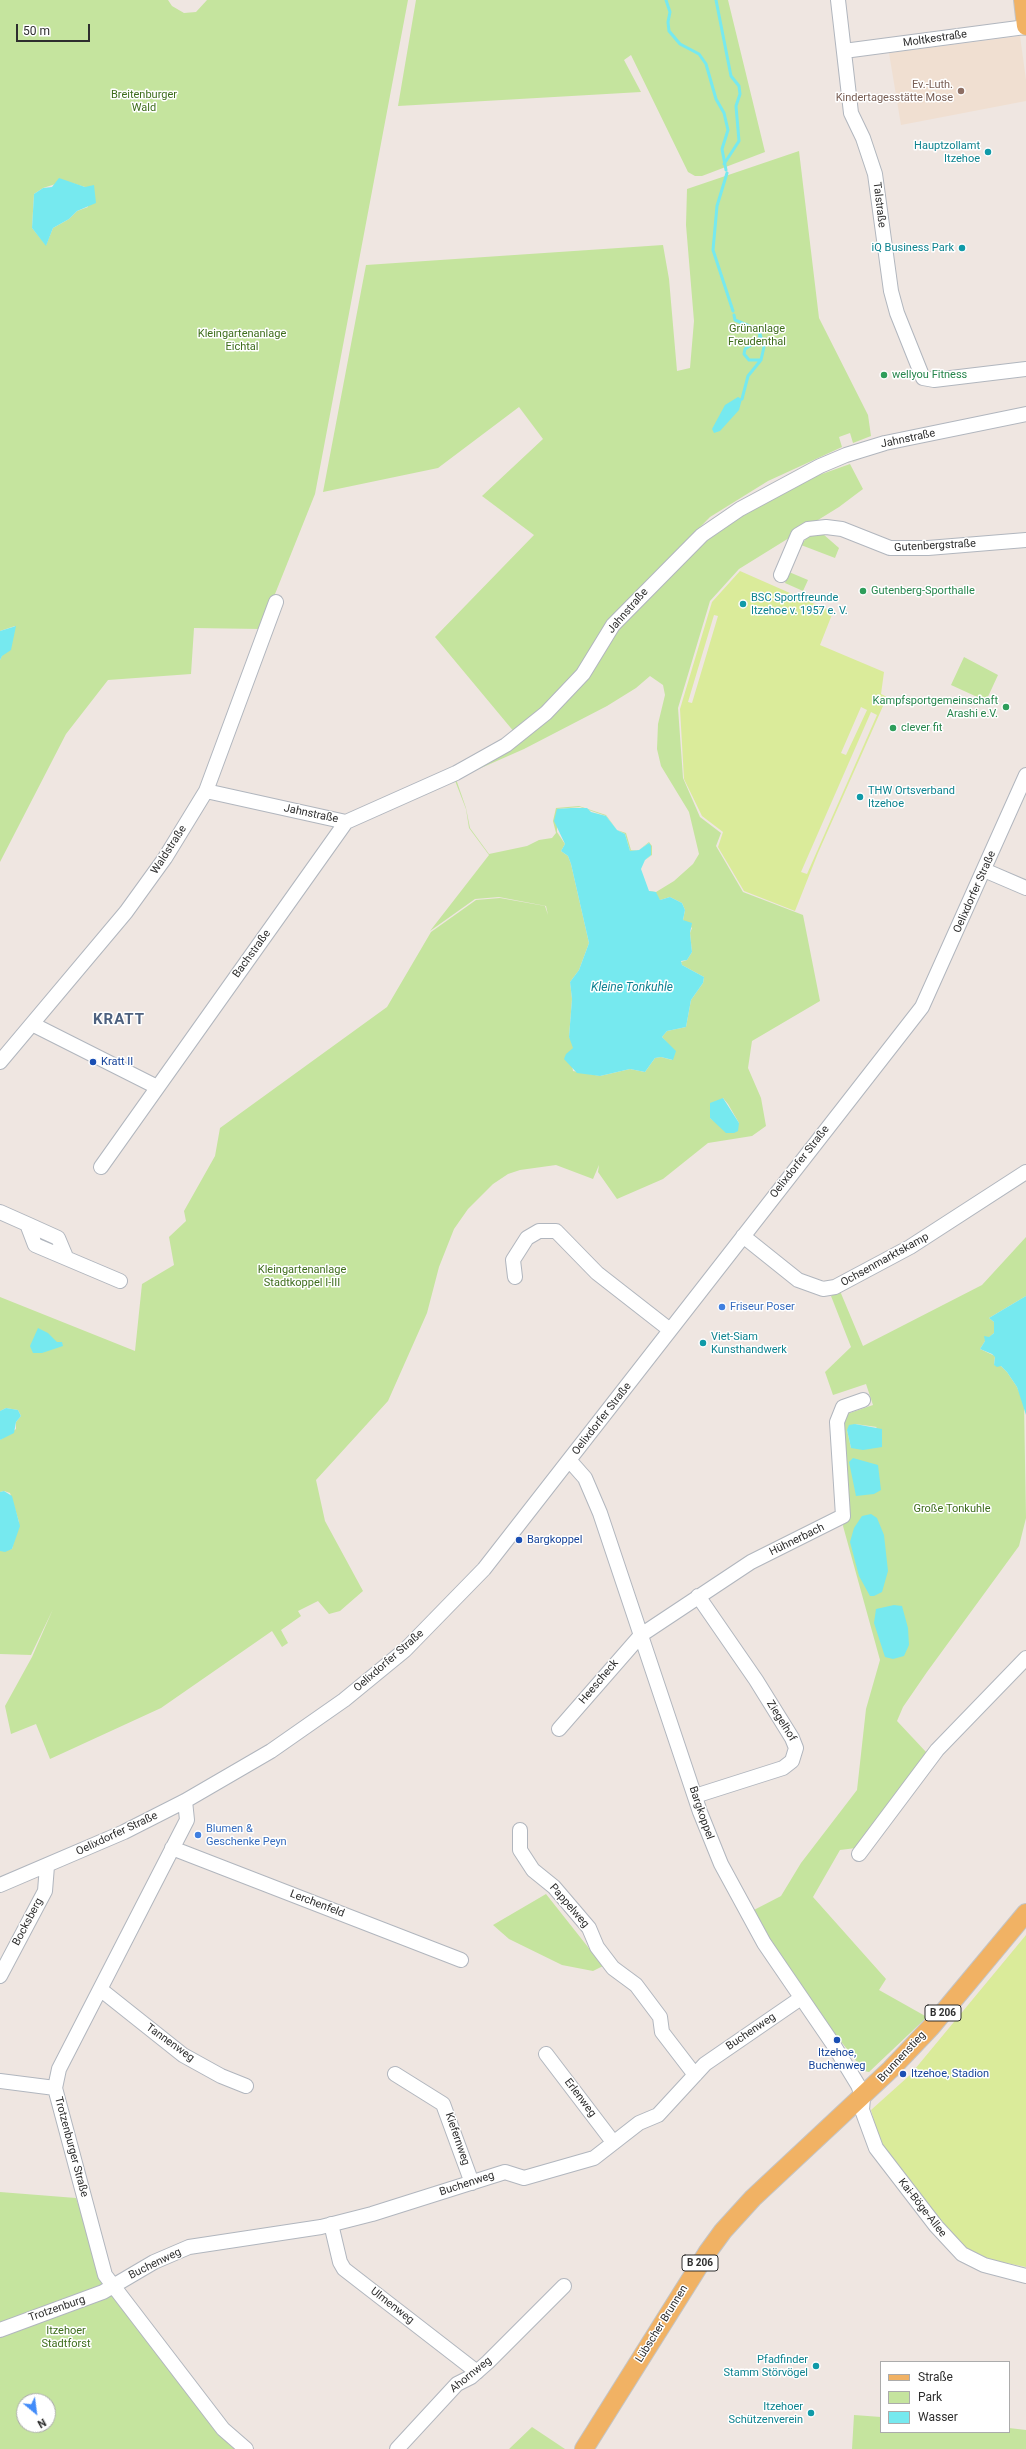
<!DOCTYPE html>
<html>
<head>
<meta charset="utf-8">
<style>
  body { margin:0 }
  #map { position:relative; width:1026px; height:2449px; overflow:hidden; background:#efe6e1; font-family:Roboto,sans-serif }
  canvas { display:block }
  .legend { position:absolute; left:880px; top:2361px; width:130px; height:72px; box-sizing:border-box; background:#fff; border:1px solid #ababab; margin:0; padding:5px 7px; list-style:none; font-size:12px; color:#2e2e2e }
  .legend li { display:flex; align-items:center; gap:8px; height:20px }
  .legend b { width:20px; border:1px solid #ababab }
  .north { position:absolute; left:16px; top:2393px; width:40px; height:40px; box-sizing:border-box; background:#fff; border:1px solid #ababab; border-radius:50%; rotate:151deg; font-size:11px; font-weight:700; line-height:16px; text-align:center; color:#2e2e2e }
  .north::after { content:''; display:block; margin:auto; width:14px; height:18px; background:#438cf9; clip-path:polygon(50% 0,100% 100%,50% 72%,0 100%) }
  .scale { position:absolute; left:16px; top:24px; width:74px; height:18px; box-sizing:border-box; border:2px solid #2e2e2e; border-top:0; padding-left:5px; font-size:12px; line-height:14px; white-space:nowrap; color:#2e2e2e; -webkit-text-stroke:3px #fff; paint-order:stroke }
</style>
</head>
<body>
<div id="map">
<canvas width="1026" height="2449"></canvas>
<ul class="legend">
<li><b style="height:5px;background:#f1b264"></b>Straße</li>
<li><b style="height:11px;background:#c5e49e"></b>Park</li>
<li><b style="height:11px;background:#76e9ef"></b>Wasser</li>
</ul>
<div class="north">N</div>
<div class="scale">50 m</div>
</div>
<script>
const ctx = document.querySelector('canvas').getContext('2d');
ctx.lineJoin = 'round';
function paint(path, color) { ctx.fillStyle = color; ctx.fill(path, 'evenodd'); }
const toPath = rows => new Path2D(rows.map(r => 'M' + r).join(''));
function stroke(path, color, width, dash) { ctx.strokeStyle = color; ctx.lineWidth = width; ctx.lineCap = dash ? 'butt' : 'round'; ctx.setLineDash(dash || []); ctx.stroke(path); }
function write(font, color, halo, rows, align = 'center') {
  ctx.font = font + ' Roboto,sans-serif'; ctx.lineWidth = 3; ctx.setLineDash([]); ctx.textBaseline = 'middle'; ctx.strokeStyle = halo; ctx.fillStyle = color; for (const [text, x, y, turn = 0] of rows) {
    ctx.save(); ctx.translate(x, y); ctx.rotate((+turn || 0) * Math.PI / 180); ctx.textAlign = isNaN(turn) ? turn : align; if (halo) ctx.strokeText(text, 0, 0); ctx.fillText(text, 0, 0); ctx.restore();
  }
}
paint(toPath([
  [1020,36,1026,80,1026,101,901,125,889,53]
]), '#f0dfd1');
paint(toPath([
  [0,0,168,0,172,6,184,13,196,12,207,0,408,0,315,494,261,629,194,628,191,674,108,680,66,734,0,862,0,660,15,626,0,631],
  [65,181,85,187,88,207,77,211,69,219,53,228,46,245,32,228,34,194,43,188],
  [416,0,728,0,765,152,702,176,695,176,688,172,631,55,624,60,641,92,398,106],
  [799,151,819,318,868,415,871,436,853,443,850,433,839,437,842,447,768,481,710,517,608,621,578,671,542,710,515,733,435,637,534,535,482,496,543,439,519,407,438,468,323,492,366,265,663,245,669,279,677,371,690,368,694,321,686,225,687,189],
  [850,464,863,489,839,507,739,569,710,601,678,708,683,778,700,817,721,833,716,846,743,892,803,915,820,1001,752,1041,748,1068,761,1098,766,1126,752,1136,708,1143,663,1179,617,1199,598,1172,599,1165,563,1152,599,1165,593,1179,556,1165,520,1170,508,1174,493,1184,468,1209,454,1229,439,1267,427,1313,388,1401,316,1480,325,1521,363,1591,340,1611,329,1614,318,1601,298,1611,301,1616,281,1630,288,1643,282,1647,272,1631,161,1708,50,1759,36,1724,11,1734,5,1706,32,1657,53,1609,31,1655,0,1654,0,1551,12,1549,19,1522,10,1493,4,1491,0,1492,0,1440,16,1429,16,1422,21,1416,18,1410,6,1408,0,1411,0,1297,135,1351,142,1284,174,1265,169,1237,186,1221,184,1211,215,1156,220,1128,387,1007,431,932,476,900,500,898,545,906,548,915,546,906,499,897,475,899,430,931,489,855,469,828,466,809,454,778,550,717,589,678,616,630,705,542,745,514,808,479],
  [650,676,663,685,665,695,658,724,657,749,661,766,689,812,699,854,693,864,674,881,656,892,649,891,641,869,645,860,652,855,652,846,649,842,639,850,631,850,626,833,617,830,606,815,579,806,556,808,553,821,556,833,552,838,539,840,527,846,489,854,470,828,466,808,456,779,524,749,607,706,636,688],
  [580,807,606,816,617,830,625,834,630,851,639,850,649,843,651,855,645,860,641,869,649,891,660,900,670,897,682,903,685,910,683,920,692,928,690,933,692,952,687,960,681,962,682,965,704,977,703,983,691,1000,686,1027,667,1031,662,1037,668,1044,672,1060,661,1057,655,1058,645,1072,630,1069,600,1076,573,1071,570,1052,574,1049,573,1043,569,1037,572,999,570,982,579,970,589,943,571,864,568,856,561,851,565,844,557,832,557,809],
  [723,1098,728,1104,739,1123,714,1121,710,1118,710,1112],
  [823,534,839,548,835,558,801,545,809,535],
  [789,572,808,580,803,591,785,583],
  [964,657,998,675,986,701,951,685],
  [1026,1237,1026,1296,989,1318,994,1322,994,1333,985,1341,980,1349,995,1356,994,1365,1001,1366,1007,1372,1017,1387,1024,1404,1026,1518,1019,1546,927,1672,903,1707,897,1721,927,1753,856,1848,840,1850,813,1897,886,1979,879,1990,927,2017,869,2072,864,2071,811,2003,752,1911,781,1896,801,1863,857,1790,866,1709,880,1660,843,1526,846,1511,839,1422,844,1415,873,1405,866,1384,833,1395,825,1372,851,1347,831,1296,840,1291,863,1346,982,1285],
  [855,1424,877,1427,851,1448,847,1430],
  [546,1894,603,1966,593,1971,562,1965,509,1939,493,1925],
  [0,2192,76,2198,103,2276,236,2449,0,2449],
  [24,2401,48,2401,48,2425,24,2425],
  [854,2415,881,2417,881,2432,1009,2432,1009,2428,1026,2430,1026,2449,852,2449],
  [532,2427,565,2449,509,2449]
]), '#c5e49e');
paint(toPath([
  [740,571,833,612,820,645,884,672,881,694,887,697,818,853,795,911,744,891,718,847,723,832,702,816,684,779,680,709,712,602],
  [714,615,718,616,692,703,688,702],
  [861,707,867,710,846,755,841,753],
  [871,712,877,715,807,874,801,872],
  [1026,1935,1026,2267,977,2257,963,2248,881,2147,871,2110,910,2075]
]), '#daeb9a');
paint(toPath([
  [59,178,85,187,94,185,96,203,77,211,69,219,53,228,46,246,32,228,34,194,43,188,52,187],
  [738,397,742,399,739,410,720,431,714,433,712,429,725,405],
  [16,626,11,650,2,656,0,660,0,631],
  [571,808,587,808,591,812,606,816,617,830,625,834,630,851,639,850,649,843,651,846,651,855,645,860,641,869,649,891,656,892,660,900,670,897,682,903,685,910,683,920,692,923,690,933,692,952,687,960,681,961,682,965,704,977,703,983,691,1000,686,1027,667,1031,662,1037,676,1051,673,1060,661,1057,655,1058,645,1072,630,1069,600,1076,577,1073,564,1059,566,1054,573,1048,569,1037,572,999,570,982,579,970,589,943,571,864,568,856,561,851,565,844,554,821,557,809],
  [723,1098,739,1123,738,1131,734,1133,726,1133,710,1118,710,1103],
  [1026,1296,1026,1415,1017,1387,1007,1372,1001,1366,997,1367,994,1365,995,1357,992,1354,980,1349,985,1341,984,1336,989,1337,994,1333,994,1322,989,1318],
  [38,1328,48,1333,57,1342,62,1342,63,1346,42,1353,33,1353,30,1346],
  [6,1408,18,1410,21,1416,16,1422,14,1433,0,1440,0,1411],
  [855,1424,882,1429,882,1447,863,1450,851,1448,847,1430,849,1425],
  [853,1458,878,1465,881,1490,874,1494,856,1496,849,1462],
  [4,1491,12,1496,20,1526,12,1549,5,1552,0,1551,0,1492],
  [871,1514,877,1518,884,1535,888,1571,882,1592,874,1596,870,1596,859,1576,850,1542,854,1528,862,1516],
  [894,1605,902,1606,908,1628,909,1645,904,1656,893,1659,885,1657,874,1623,876,1609]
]), '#76e9ef');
stroke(toPath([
  [666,0,670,12,668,22,669,31,680,44,699,54,706,64,716,99,724,113,728,130,722,149,726,170],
  [716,0,731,76,739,86,740,94,736,106,739,141,724,164],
  [727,173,717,206,713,250,733,311],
  [734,315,735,320,754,328,760,334,764,347,761,360,748,376,742,399],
  [760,334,759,340,745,349,744,354,749,360,761,360]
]), '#76e9ef', 3);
const minor = toPath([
  [838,0,851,113,863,138,875,174,891,291,897,313,923,378,934,380,1026,369],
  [844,51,1026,27],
  [781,575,798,535,808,529,826,527,842,529,890,548,928,548,1026,540],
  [206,791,346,822,456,773,506,745,546,713,583,674,613,625,702,535,740,509,820,466,846,455,885,443,1026,414],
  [984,870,1026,888],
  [32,1024,157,1087],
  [0,1062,126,912,165,858,206,791,276,602],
  [101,1167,346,822],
  [0,1212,27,1224,35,1245,120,1281],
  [27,1224,58,1238,66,1257],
  [743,1236,798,1280,823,1289,835,1287,910,1247,1026,1172],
  [515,1277,513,1260,527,1238,539,1231,556,1231,597,1273,670,1330],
  [570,1461,585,1478,600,1513,700,1812,721,1864,764,1943,833,2044,858,2085,863,2098,862,2110,876,2148,936,2226,962,2254,984,2265,1026,2276],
  [559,1729,641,1635,751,1562,843,1516,837,1422,843,1407,863,1400],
  [695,1796,783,1768,792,1761,796,1748,792,1738,756,1680,698,1596],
  [185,1801,187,1820,59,2069,55,2088,105,2275,223,2429,246,2449],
  [520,1830,520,1850,533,1870,554,1887,589,1928,597,1947,613,1968,636,1985,660,2017,662,2032,695,2075],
  [172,1848,461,1960],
  [859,1854,937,1750,1026,1658],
  [0,1885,124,1832,185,1801,271,1751,344,1700,405,1650,484,1569,922,1007,1026,775],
  [0,1976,45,1891,47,1866],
  [100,1989,183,2055,221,2076,246,2086],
  [546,2054,613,2142],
  [395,2074,443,2104,472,2183],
  [0,2081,55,2088],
  [331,2224,340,2262,344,2269,477,2372],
  [0,2330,103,2292,154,2262,189,2247,321,2227,372,2214,505,2172,524,2178,594,2158,639,2123,658,2115,705,2064,801,1998],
  [397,2449,457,2384,471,2377,488,2362,564,2286]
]);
const major = toPath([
  [1023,0,1026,26],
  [584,2449,707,2253,723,2231,753,2198,891,2069,931,2027,1026,1913]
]);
stroke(minor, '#b1b6be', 16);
stroke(major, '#c4c4c4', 20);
stroke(minor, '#fff', 14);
stroke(major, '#f1b264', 18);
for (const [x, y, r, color] of [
  [961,91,4,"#8d6e63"],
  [988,152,4,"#0f9aa8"],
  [962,248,4,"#0f9aa8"],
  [884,375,4,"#2e9e5b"],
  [863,591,4,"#2e9e5b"],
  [743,604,4,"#0f9aa8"],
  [1006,707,4,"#2e9e5b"],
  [893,728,4,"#2e9e5b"],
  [860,797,4,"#0f9aa8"],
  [93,1062,4,"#1a4fb4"],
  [722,1307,4,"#3f7fe0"],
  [703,1343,4,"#0f9aa8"],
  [519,1540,4,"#1a4fb4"],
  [198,1835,4,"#3f7fe0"],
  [837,2040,4,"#1a4fb4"],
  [903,2074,4,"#1a4fb4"],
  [816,2366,4,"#0f9aa8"],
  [811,2413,4,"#0f9aa8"]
]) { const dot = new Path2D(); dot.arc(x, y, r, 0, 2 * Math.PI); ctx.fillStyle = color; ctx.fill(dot); stroke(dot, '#fff', 1.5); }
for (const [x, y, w] of [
  [943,2013,36],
  [700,2263,36]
]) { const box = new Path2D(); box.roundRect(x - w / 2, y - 8, w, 16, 3); ctx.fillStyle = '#fff'; ctx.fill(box); stroke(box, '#2e2e2e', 1); }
write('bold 10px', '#2e2e2e', null, [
  ["B 206",943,2013],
  ["B 206",700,2263]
]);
write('11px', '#2e2e2e', '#fff', [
  ["Moltkestraße",935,39,-8],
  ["Talstraße",879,205,83],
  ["Jahnstraße",908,439,-12],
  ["Gutenbergstraße",935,546,-3],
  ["Jahnstraße",628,611,-49],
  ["Jahnstraße",311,814,12],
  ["Waldstraße",169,850,-57],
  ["Oelixdorfer Straße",975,892,-66],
  ["Bachstraße",252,954,-54],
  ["Oelixdorfer Straße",800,1162,-52],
  ["Ochsenmarktskamp",885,1260,-29],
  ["Oelixdorfer Straße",602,1419,-52],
  ["Hühnerbach",797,1540,-26],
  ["Oelixdorfer Straße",389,1661,-41],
  ["Heescheck",599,1682,-50],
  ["Ziegelhof",781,1721,58],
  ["Bargkoppel",701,1813,71],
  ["Oelixdorfer Straße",117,1834,-25],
  ["Lerchenfeld",317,1904,21],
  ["Pappelweg",569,1906,49],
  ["Bocksberg",28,1922,-62],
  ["Buchenweg",751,2032,-34],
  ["Tannenweg",170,2043,36],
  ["Brunnenstieg",902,2057,-47],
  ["Erlenweg",580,2098,53],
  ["Kiefernweg",457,2139,71],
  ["Trotzenburger Straße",71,2147,75],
  ["Buchenweg",467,2184,-18],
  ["Kai-Böge-Allee",922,2208,52],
  ["Buchenweg",155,2264,-26],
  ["Ulmenweg",392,2306,38],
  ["Trotzenburg",57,2309,-19],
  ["Lübscher Brunnen",662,2324,-58],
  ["Ahornweg",471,2375,-39]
]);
write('11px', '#785e54', '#fff', [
  ["Ev.-Luth.",953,85],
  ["Kindertagesstätte Mose",953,98]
], 'right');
write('11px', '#3e6d1c', '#fff', [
  ["Breitenburger",144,95],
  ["Wald",144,108],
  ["Grünanlage",757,329],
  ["Freudenthal",757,342],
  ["Kleingartenanlage",242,334],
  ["Eichtal",242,347],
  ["Kleingartenanlage",302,1270],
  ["Stadtkoppel I-III",302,1283],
  ["Große Tonkuhle",952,1509],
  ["Itzehoer",66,2331],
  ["Stadtforst",66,2344]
]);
write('11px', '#0d838f', '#fff', [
  ["Hauptzollamt",980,146],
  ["Itzehoe",980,159],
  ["iQ Business Park",954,248],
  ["BSC Sportfreunde",751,598,"left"],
  ["Itzehoe v. 1957 e. V.",751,611,"left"],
  ["THW Ortsverband",868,791,"left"],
  ["Itzehoe",868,804,"left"],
  ["Viet-Siam",711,1337,"left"],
  ["Kunsthandwerk",711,1350,"left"],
  ["Pfadfinder",808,2360],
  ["Stamm Störvögel",808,2373],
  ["Itzehoer",803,2407],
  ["Schützenverein",803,2420]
], 'right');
write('11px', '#27864d', '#fff', [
  ["wellyou Fitness",892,375],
  ["Gutenberg-Sporthalle",871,591],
  ["Kampfsportgemeinschaft",998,701,"right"],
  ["Arashi e.V.",998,714,"right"],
  ["clever fit",901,728]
], 'left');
write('11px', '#164399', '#fff', [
  ["Kratt II",101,1062],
  ["Bargkoppel",527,1540],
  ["Itzehoe,",837,2053,"center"],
  ["Buchenweg",837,2066,"center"],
  ["Itzehoe, Stadion",911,2074]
], 'left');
write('11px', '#366cbe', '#fff', [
  ["Friseur Poser",730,1307],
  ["Blumen &",206,1829],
  ["Geschenke Peyn",206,1842]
], 'left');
write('italic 12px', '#0e8293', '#fff', [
  ["Kleine Tonkuhle",632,988]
]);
ctx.letterSpacing = '1px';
write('bold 15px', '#4d617f', '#fff', [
  ["KRATT",119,1020]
]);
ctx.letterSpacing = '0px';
</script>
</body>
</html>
